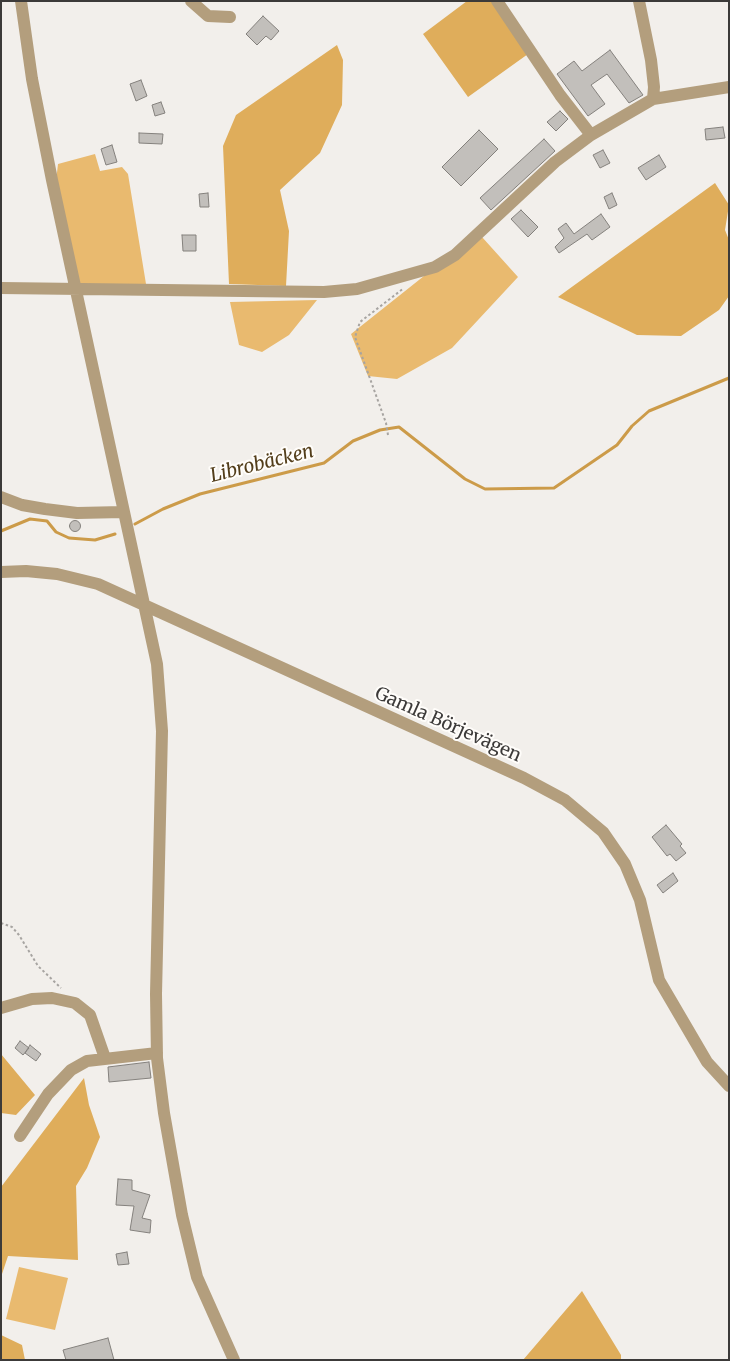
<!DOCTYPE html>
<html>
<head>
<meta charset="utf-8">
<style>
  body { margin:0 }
  #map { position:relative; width:730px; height:1361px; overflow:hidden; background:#f2efeb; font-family:Merriweather,serif }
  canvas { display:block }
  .frame { position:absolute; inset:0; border:2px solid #3c3a39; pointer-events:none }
</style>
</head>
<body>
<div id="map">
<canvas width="730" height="1361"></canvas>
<div class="frame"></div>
</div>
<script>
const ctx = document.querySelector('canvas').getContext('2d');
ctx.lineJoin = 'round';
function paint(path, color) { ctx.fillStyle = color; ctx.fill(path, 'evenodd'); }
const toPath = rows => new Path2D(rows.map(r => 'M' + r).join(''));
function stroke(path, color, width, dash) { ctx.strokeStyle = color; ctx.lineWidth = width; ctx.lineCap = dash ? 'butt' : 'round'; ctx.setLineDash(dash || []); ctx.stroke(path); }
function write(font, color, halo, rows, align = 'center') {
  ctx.font = font + ' Merriweather,serif'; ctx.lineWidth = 4; ctx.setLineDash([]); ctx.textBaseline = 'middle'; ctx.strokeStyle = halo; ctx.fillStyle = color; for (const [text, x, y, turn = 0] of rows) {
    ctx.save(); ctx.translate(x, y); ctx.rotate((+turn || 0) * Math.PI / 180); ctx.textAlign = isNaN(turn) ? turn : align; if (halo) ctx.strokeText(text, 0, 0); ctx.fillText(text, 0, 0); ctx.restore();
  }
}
paint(toPath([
  [95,154,100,171,122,167,128,174,146,284,80,284,56,181,58,164],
  [482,237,518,277,452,348,397,379,368,376,351,334,429,272],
  [317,300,289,335,262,352,239,345,230,302],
  [19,1267,68,1278,55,1330,6,1319]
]), '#e9ba6f');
paint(toPath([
  [467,1,503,1,535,49,468,97,423,34],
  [337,45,343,60,342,105,320,153,280,190,289,231,286,286,229,284,223,146,236,115],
  [715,183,729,205,725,230,729,240,729,296,719,310,681,336,637,335,558,297],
  [1,1054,35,1095,16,1115,1,1113],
  [84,1078,89,1105,100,1137,87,1168,76,1186,78,1260,8,1256,1,1277,1,1187],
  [582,1291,621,1355,621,1360,523,1360],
  [1,1335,22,1345,25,1360,1,1360]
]), '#dfad5b');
stroke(toPath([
  [135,524,163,509,200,494,324,463,353,441,380,430,399,427,465,479,485,489,554,488,617,445,632,426,649,411,729,378],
  [1,531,30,519,47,521,56,532,69,538,95,540,115,534]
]), '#cc9b49', 3);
const building = toPath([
  [263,16,279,31,271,40,266,36,257,45,246,34,263,16],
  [610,50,643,95,629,103,607,74,591,85,605,104,588,116,557,74,574,61,582,71,610,50],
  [141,80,147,96,136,101,130,84,141,80],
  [161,102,165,113,155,116,152,105,161,102],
  [560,111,568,119,556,131,547,122,560,111],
  [723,127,725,138,706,140,705,129,723,127],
  [479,130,498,149,461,186,442,167,479,130],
  [139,133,163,134,162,144,139,143,139,133],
  [544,139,555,151,491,210,480,198,544,139],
  [112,145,117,162,106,165,101,149,112,145],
  [603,150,610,163,600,168,593,155,603,150],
  [659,155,666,167,646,180,638,168,659,155],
  [208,193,209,207,200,207,199,194,208,193],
  [612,193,617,205,609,209,604,197,612,193],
  [521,210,538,227,528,237,511,219,521,210],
  [601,214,610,227,592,240,587,234,559,253,555,247,564,238,558,229,566,223,574,234,601,214],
  [182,235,196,235,196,251,183,251,182,235],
  '69.5 526a5.5 5.5 0 1 1 11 0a5.5 5.5 0 1 1-11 0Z',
  [666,825,682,844,680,846,686,853,676,861,670,854,667,856,652,837,666,825],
  [673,873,678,881,663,893,657,885,673,873],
  [20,1041,29,1048,23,1055,15,1048,20,1041],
  [30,1045,41,1054,36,1061,25,1053,30,1045],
  [149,1062,151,1078,109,1082,108,1067,149,1062],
  [118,1179,132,1180,132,1190,150,1195,142,1218,151,1220,150,1233,130,1230,134,1206,116,1205,118,1179],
  [127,1252,129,1264,118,1265,116,1254,127,1252],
  [108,1338,114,1360,66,1360,63,1350,108,1338]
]);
paint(building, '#c2bfbb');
stroke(building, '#84817d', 1);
stroke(toPath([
  [388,435,386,423,355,337,360,322,404,288],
  [1,923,12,927,19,935,38,966,61,988]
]), '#a7a4a1', 2, [2.5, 2.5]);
stroke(toPath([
  [21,1,32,79,52,180,157,664,162,731,156,994,157,1058,164,1113,182,1215,197,1277,234,1360],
  [191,1,208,16,230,17],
  [497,1,560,95,591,135],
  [653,99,729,87],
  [1,288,324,292,357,289,435,267,455,255,555,162,591,135,653,99,654,87,651,60,639,1],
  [1,497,22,505,45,509,77,513,123,512],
  [1,572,26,571,57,574,98,584,524,778,565,800,603,832,625,864,640,900,659,980,707,1062,729,1086],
  [1,1008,32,999,52,998,75,1003,90,1015,105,1058],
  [20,1136,48,1094,71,1070,87,1061,157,1053]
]), '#b39e7d', 12);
write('18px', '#3c3a39', '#fffdfa', [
  ["Gamla Börjevägen",448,725,24]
]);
write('italic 19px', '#533e1b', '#fffdfa', [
  ["Librobäcken",262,464,-14]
]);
</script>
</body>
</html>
